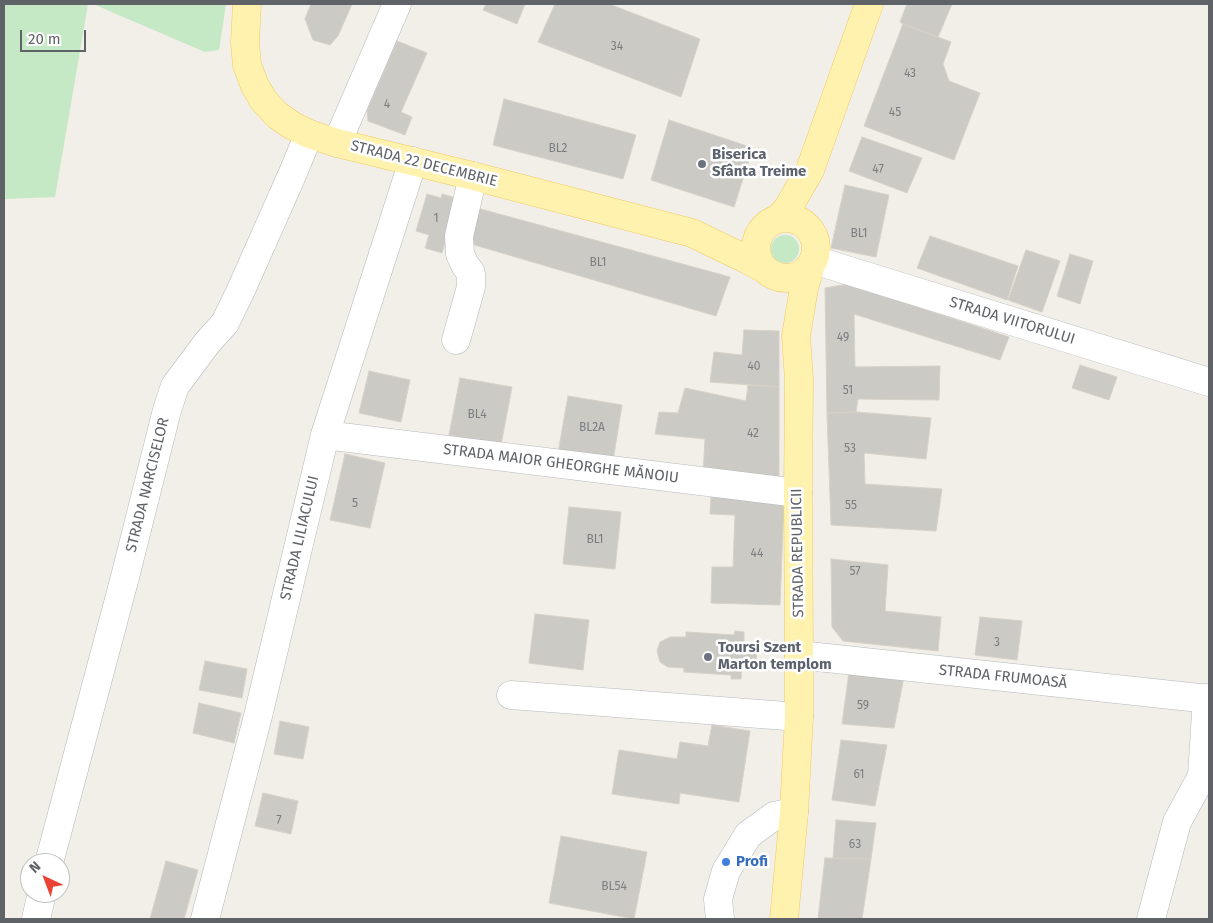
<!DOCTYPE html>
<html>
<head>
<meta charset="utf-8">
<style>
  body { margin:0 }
  #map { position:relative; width:1213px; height:923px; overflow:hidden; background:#f1efe8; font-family:"Fira Sans",sans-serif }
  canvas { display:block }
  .frame { position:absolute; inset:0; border:5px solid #5f6368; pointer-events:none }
  .north { position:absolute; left:20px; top:853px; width:50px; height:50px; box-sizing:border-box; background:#fff; border:1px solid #bfc1c3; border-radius:50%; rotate:317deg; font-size:14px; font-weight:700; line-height:20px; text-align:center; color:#5f6368 }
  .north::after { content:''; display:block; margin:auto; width:18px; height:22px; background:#ea4335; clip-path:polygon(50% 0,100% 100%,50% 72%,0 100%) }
  .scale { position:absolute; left:20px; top:30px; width:66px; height:22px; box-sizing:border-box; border:2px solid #5f6368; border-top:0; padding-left:6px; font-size:15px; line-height:18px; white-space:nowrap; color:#5f6368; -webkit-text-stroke:4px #fff; paint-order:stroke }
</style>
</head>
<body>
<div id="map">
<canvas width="1213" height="923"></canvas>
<div class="frame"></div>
<div class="north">N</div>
<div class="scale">20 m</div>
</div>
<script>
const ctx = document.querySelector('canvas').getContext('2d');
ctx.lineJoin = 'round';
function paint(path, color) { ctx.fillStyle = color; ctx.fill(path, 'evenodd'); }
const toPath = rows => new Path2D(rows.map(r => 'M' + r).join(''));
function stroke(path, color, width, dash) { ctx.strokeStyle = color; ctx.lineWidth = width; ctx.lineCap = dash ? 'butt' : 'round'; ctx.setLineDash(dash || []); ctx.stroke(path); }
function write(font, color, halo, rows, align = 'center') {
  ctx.font = font + ' "Fira Sans",sans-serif'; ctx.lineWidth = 5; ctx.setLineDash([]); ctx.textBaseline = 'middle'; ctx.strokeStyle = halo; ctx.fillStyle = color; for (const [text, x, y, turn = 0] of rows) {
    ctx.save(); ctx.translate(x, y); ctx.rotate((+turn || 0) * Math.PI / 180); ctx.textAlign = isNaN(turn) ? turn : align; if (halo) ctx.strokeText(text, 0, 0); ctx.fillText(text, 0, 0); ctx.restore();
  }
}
paint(toPath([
  [4,4,88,4,55,197,4,199],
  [93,4,226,4,219,50,205,52],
  '771 249a14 14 0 1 1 28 0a14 14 0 1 1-28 0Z'
]), '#c5e8c5');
const building = toPath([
  [311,4,352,4,338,36,330,45,313,40,305,19,311,4],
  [486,4,525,4,517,24,483,10,486,4],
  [555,4,609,4,700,39,681,97,538,42,555,4],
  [907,4,952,4,938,37,903,24,900,22,907,4],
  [903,24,951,42,943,64,949,81,980,93,954,160,864,126,903,24],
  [397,41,427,53,401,112,412,117,405,135,368,121,367,111,397,41],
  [504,99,636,135,623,179,493,145,504,99],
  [669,120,753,148,734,207,651,180,669,120],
  [862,137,922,158,907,193,849,171,862,137],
  [845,185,889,195,876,257,831,248,845,185],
  [427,194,441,198,442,194,459,199,442,253,425,248,429,235,416,231,427,194],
  [477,208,730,277,716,316,468,243,477,208],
  [930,236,1018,266,1007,300,917,268,930,236],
  [1026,250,1060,261,1042,312,1008,300,1026,250],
  [1070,254,1093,261,1080,304,1057,296,1070,254],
  [848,284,1009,337,1000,360,854,314,855,367,940,366,939,400,858,399,856,412,827,413,825,288,848,284],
  [744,330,779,331,779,387,710,382,714,352,742,355,744,330],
  [1080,365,1117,377,1109,400,1072,388,1080,365],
  [369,371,410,380,401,422,359,413,369,371],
  [460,378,512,387,501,445,449,435,460,378],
  [748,385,779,387,779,476,772,483,703,476,705,439,655,434,659,412,678,413,685,388,746,401,748,385],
  [568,396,622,405,613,461,558,453,568,396],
  [856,412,931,418,926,459,864,453,865,484,942,489,936,531,831,525,827,413,856,412],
  [345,454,385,463,370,528,330,520,345,454],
  [711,497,784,500,780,605,711,603,712,567,733,567,735,515,710,514,711,497],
  [569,507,621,512,615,569,563,564,569,507],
  [831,559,888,565,885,611,941,617,938,651,843,641,832,627,831,559],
  [535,614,589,620,583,670,529,663,535,614],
  [980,617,1022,621,1017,660,975,655,980,617],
  [735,631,744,632,744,644,757,645,756,665,742,664,741,679,731,679,731,675,684,672,684,668,668,667,660,662,657,651,660,642,670,637,686,637,686,632,734,635,735,631],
  [205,661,247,669,242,698,199,690,205,661],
  [849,672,904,677,894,728,842,724,849,672],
  [199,703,241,713,234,743,193,733,199,703],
  [280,721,309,727,303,759,274,754,280,721],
  [712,725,750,731,739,802,680,793,679,804,612,794,619,750,677,759,680,742,708,746,712,725],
  [841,740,887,745,875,806,832,800,841,740],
  [263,793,298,801,291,834,255,826,263,793],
  [836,820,876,823,871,859,833,858,836,820],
  [561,836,647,852,634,919,549,903,561,836],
  [825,858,871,859,862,919,818,919,825,858],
  [166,861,198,870,184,919,150,919,166,861]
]);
paint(building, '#cccac5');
stroke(building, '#d6d1c6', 1);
const minor = toPath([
  [337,143,397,4],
  [814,260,1209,382],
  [456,340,471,287,471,273,465,265,460,254,459,236,473,176],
  [325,435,798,493],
  [799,655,1209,699],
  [511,695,799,717],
  [49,863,125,577,167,410,175,386,207,343,225,323,241,290,292,175,309,134],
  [36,919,42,893],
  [205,919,258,716,325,435,413,161],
  [720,919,718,899,726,871,748,835,774,816,794,812],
  [1151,919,1177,822,1202,776,1207,698]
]);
const major = toPath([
  [247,4,245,43,247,65,255,86,264,101,277,115,293,126,309,134,337,143,473,176,692,233,744,258,763,268],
  '756 248a30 30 0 1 1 60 0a30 30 0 1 1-60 0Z',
  [779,218,788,208,810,170,869,4],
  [784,919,794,812,799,717,799,655,798,493,799,380,796,336,804,288,810,268]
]);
stroke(minor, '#b5b8bc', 29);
stroke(major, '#f2c960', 29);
stroke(minor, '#fff', 28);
stroke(major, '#fff2af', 28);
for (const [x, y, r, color] of [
  [702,164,5,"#6b7280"],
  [708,657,5,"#6b7280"],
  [726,862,5,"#3f7fe0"]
]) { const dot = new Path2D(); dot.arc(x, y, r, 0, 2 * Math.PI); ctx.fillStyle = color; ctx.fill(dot); stroke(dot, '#fff', 2); }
write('12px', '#7a7d7f', null, [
  ["34",617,47],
  ["43",910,74],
  ["4",387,105],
  ["45",895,113],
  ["BL2",558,149],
  ["47",878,170],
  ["1",436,219],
  ["BL1",859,234],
  ["BL1",598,263],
  ["49",843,338],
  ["40",754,367],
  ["51",848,391],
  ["BL4",477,415],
  ["BL2A",592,428],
  ["42",753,434],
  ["53",850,449],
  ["5",355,504],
  ["55",851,506],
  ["BL1",595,540],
  ["44",757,554],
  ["57",855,572],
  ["3",997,643],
  ["59",863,706],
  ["61",859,775],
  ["7",279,821],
  ["63",855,845],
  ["BL54",614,887]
]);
write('bold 15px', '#5b616d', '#fff', [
  ["Biserica",712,155],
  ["Sfânta Treime",712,172],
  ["Toursi Szent",718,648],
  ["Marton templom",718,665]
], 'left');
write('15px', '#5f6368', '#fff', [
  ["STRADA 22 DECEMBRIE",424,164,14],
  ["STRADA VIITORULUI",1012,321,17],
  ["STRADA MAIOR GHEORGHE MĂNOIU",561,464,7],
  ["STRADA NARCISELOR",148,485,-76],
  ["STRADA LILIACULUI",300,538,-77],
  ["STRADA REPUBLICII",798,553,-91],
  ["STRADA FRUMOASĂ",1003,677,6]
]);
write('bold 15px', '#366cbe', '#fff', [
  ["Profi",736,862]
], 'left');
</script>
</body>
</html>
